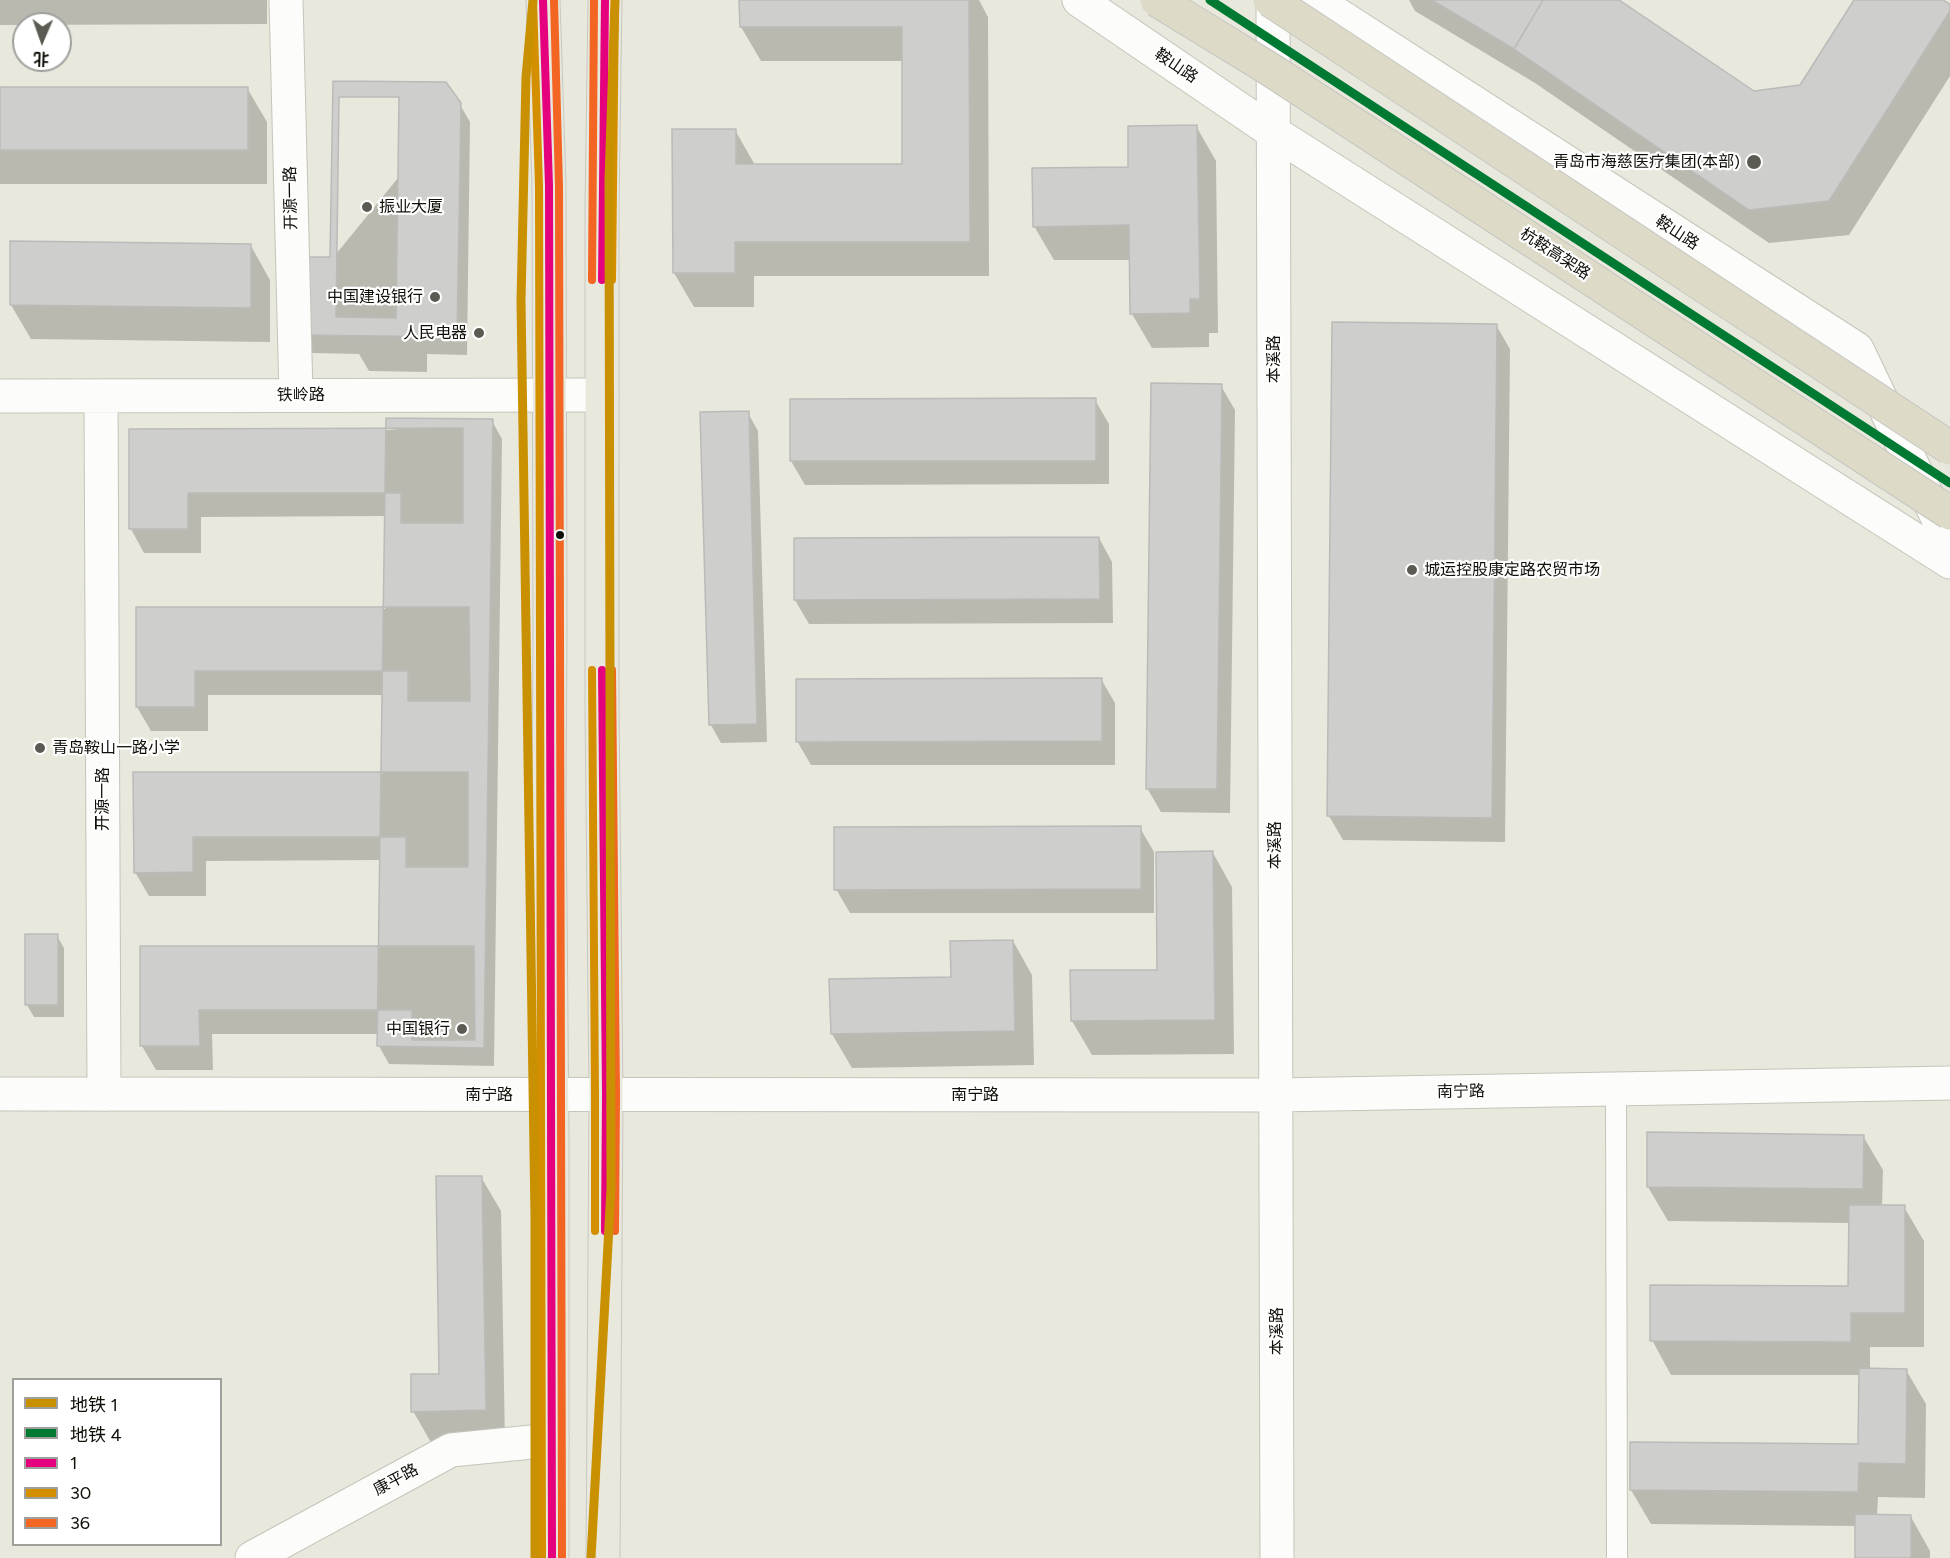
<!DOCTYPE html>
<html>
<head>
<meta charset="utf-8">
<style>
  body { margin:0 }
  #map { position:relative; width:1950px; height:1558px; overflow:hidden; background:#e9e8dd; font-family:Figtree,"Noto Sans SC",sans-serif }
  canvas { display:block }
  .legend { position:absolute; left:12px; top:1378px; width:210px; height:168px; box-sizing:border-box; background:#fff; border:2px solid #9f9f9c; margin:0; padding:8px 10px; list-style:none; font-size:18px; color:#100f08 }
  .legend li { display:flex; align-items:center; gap:12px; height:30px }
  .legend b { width:30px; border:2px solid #9f9f9c }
  .north { position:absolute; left:12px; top:12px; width:60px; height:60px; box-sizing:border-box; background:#fff; border:2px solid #9f9f9c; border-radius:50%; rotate:182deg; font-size:16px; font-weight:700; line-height:24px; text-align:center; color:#100f08 }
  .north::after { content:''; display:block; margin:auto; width:21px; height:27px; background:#5c5b53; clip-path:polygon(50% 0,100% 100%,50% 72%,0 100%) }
</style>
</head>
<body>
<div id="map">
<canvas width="1950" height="1558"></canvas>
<ul class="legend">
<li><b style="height:8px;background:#c99002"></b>地铁 1</li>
<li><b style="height:8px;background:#007a33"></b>地铁 4</li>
<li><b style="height:8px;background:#e5007d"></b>1</li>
<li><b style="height:8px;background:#d48f01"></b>30</li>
<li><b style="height:8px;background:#f26522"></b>36</li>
</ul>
<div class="north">北</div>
</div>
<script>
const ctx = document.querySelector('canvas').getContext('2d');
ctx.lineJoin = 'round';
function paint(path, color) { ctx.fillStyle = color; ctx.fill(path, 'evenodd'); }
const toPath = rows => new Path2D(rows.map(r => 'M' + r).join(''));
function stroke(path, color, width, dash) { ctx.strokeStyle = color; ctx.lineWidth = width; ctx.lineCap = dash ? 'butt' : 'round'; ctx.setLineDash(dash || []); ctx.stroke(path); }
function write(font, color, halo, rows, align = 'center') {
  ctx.font = font + ' Figtree,"Noto Sans SC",sans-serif'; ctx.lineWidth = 4.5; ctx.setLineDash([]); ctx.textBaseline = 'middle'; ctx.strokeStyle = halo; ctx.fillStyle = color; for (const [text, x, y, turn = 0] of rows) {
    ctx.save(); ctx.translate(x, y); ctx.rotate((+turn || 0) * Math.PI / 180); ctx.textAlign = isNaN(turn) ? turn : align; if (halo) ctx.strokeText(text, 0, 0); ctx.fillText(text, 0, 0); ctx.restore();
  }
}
paint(toPath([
  [0,0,267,0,267,24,0,25],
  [741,0,979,0,988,17,989,276,754,276,754,307,694,307,674,273,735,130,755,165,904,165,903,61,761,61,741,27],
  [1409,0,1616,0,1754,93,1801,87,1856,0,1940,0,1950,6,1950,76,1849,235,1769,243,1535,83,1415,11],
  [247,88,267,122,267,184,0,184,0,89],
  [459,103,470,122,467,355,427,354,427,372,369,371,359,354,312,353,302,335,332,259],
  [1196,126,1216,161,1218,333,1209,333,1209,347,1152,348,1132,314,1131,260,1054,260,1034,226],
  [251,246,270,280,270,342,31,339,11,305],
  [1334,323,1496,325,1510,349,1505,842,1343,840,1329,816],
  [1221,386,1235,410,1230,813,1161,812,1147,788],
  [1095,400,1109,424,1109,484,805,485,791,461],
  [748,413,758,431,767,742,721,743,711,725],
  [492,421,502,439,494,1066,389,1064,379,1046,379,1034,212,1034,213,1070,156,1070,142,1046,142,948,380,947,381,860,206,861,206,896,149,896,135,872,135,774,382,774,383,695,208,695,208,731,151,731,137,707,137,609,385,609,386,516,201,517,201,553,144,553,131,529,130,431,387,430],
  [1099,538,1112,562,1113,623,809,624,795,600],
  [1101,679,1115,703,1115,765,811,765,797,741],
  [1140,828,1154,852,1154,913,850,913,836,889],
  [1213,853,1232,887,1234,1054,1092,1055,1072,1021,1158,971],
  [57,936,64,948,64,1017,34,1017,27,1005],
  [1013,941,1032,975,1034,1065,852,1068,832,1034,952,979],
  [1863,1136,1883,1170,1882,1207,1904,1207,1924,1241,1924,1347,1870,1347,1870,1370,1906,1370,1926,1404,1925,1498,1878,1497,1877,1516,1911,1517,1930,1551,1930,1558,1856,1558,1856,1526,1651,1524,1631,1490,1859,1445,1860,1375,1671,1375,1652,1340,1850,1287,1850,1223,1668,1221,1648,1187],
  [481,1177,501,1211,505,1444,433,1446,413,1411,440,1376]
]), '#0003');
const building = toPath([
  [739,0,969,0,970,242,735,242,735,273,673,273,672,129,736,129,736,164,902,164,902,27,740,27,739,0],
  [1432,0,1543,0,1514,49,1432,0],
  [1543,0,1619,0,1754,91,1800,85,1854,0,1943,0,1950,4,1950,11,1829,201,1749,210,1514,49,1543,0],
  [333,81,446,82,461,103,457,337,300,335,302,257,330,257,333,81],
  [0,87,248,87,248,150,0,150,0,87],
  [339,97,399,97,396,318,336,317,339,97],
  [1197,125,1200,299,1190,299,1190,313,1130,314,1129,225,1033,227,1032,168,1128,167,1128,126,1197,125],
  [10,241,251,244,251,308,10,305,10,241],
  [1332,322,1497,324,1492,818,1327,816,1332,322],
  [1151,383,1222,384,1217,789,1146,789,1151,383],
  [1096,398,1096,461,790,461,790,399,1096,398],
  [749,411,757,724,709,725,700,412,749,411],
  [386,418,493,419,484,1048,377,1046,386,418],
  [463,428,463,523,401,523,401,493,188,493,188,529,129,529,129,429,463,428],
  [1099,537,1100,599,794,600,794,538,1099,537],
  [136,607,469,607,470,701,408,701,408,671,195,671,195,707,136,707,136,607],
  [1102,678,1102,741,796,742,796,679,1102,678],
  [133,772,468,772,468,867,406,867,406,837,193,837,193,872,134,873,133,772],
  [1141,826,1141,889,834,890,834,827,1141,826],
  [1213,851,1215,1020,1071,1021,1070,970,1157,970,1156,852,1213,851],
  [25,934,58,934,58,1005,25,1005,25,934],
  [1013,940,1015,1031,831,1034,829,979,951,977,950,941,1013,940],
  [140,946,474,946,475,1040,412,1040,412,1010,199,1010,200,1046,140,1046,140,946],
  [1647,1132,1864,1135,1863,1189,1647,1187,1647,1132],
  [436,1176,482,1176,486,1410,411,1412,411,1374,439,1374,436,1176],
  [1849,1205,1905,1205,1905,1313,1851,1313,1851,1342,1650,1341,1650,1285,1848,1286,1849,1205],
  [1859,1368,1907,1369,1906,1464,1859,1463,1858,1492,1630,1490,1630,1442,1858,1444,1859,1368],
  [1855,1514,1911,1515,1911,1558,1855,1558,1855,1514]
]);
paint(building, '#cececc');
stroke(building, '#bbbab9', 1.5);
const lane = toPath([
  [1616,1089,1617,1558]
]);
const street = toPath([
  [286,0,296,395],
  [0,396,602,395],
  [101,396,104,1094],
  [252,1558,451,1450,552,1440]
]);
const secondary = toPath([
  [1079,0,1273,132,1950,562],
  [1273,0,1277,1558],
  [1315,0,1857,349,1950,544],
  [0,1094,1276,1095,1950,1083]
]);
const primary = toPath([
  [543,0,549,186,550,636,549,799,552,1133,552,1558],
  [603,1558,606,1095,602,704,602,208,605,0]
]);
stroke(lane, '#c5c4ba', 22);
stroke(street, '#c5c4ba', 35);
stroke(secondary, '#c5c4ba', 35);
stroke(primary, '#c7c7c2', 35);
stroke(lane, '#fcfcfa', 20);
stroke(street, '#fcfcfa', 33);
stroke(secondary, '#fcfcfa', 33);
stroke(primary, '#e9e8dc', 33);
const highwayBridge = toPath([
  [1157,0,1268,68,1950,513],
  [1270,0,1950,448]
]);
stroke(highwayBridge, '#c7c7c2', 35, []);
stroke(highwayBridge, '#dddac8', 33);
stroke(toPath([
  [543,0,549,186,552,1558],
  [602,280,605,0],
  [602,670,606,1095,605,1231]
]), '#e5007d', 8);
stroke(toPath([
  [533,0,539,186,542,1558],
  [612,280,615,0],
  [592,670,595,1095,595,1231]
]), '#d48f01', 8);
stroke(toPath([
  [554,0,559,186,562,1558],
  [592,280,594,0],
  [612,670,616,1095,615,1231]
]), '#f26522', 8);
stroke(toPath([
  [533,0,526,77,521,301,535,1216,535,1558],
  [591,1558,611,1189,609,180,615,0]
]), '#c99002', 9);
stroke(toPath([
  [1210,0,1950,483]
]), '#007a33', 9);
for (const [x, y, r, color] of [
  [1754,162,8,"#5c5b53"],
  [367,207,6,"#5c5b53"],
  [435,297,6,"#5c5b53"],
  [479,333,6,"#5c5b53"],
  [560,535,5,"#100f08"],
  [1412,570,6,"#5c5b53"],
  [40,748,6,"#5c5b53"],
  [462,1029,6,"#5c5b53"]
]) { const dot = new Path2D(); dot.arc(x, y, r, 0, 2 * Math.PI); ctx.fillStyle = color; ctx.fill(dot); stroke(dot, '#fff', 2); }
write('16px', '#100f08', '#fff', [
  ["鞍山路",1176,66,34],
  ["开源一路",291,198,-91],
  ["鞍山路",1677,233,33],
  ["杭鞍高架路",1555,254,33],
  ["本溪路",1274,359,-90],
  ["铁岭路",301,395],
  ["开源一路",103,799,-90],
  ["本溪路",1275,845,-90],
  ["南宁路",1461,1092,-1],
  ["南宁路",489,1095],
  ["南宁路",975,1095],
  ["本溪路",1277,1331,-90],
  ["康平路",396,1480,-28]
]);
write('16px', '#100f08', '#fff', [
  ["青岛市海慈医疗集团(本部)",1740,162],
  ["振业大厦",379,207,"left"],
  ["中国建设银行",423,297],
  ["人民电器",467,333],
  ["城运控股康定路农贸市场",1424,570,"left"],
  ["青岛鞍山一路小学",52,748,"left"],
  ["中国银行",450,1029]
], 'right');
</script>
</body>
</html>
